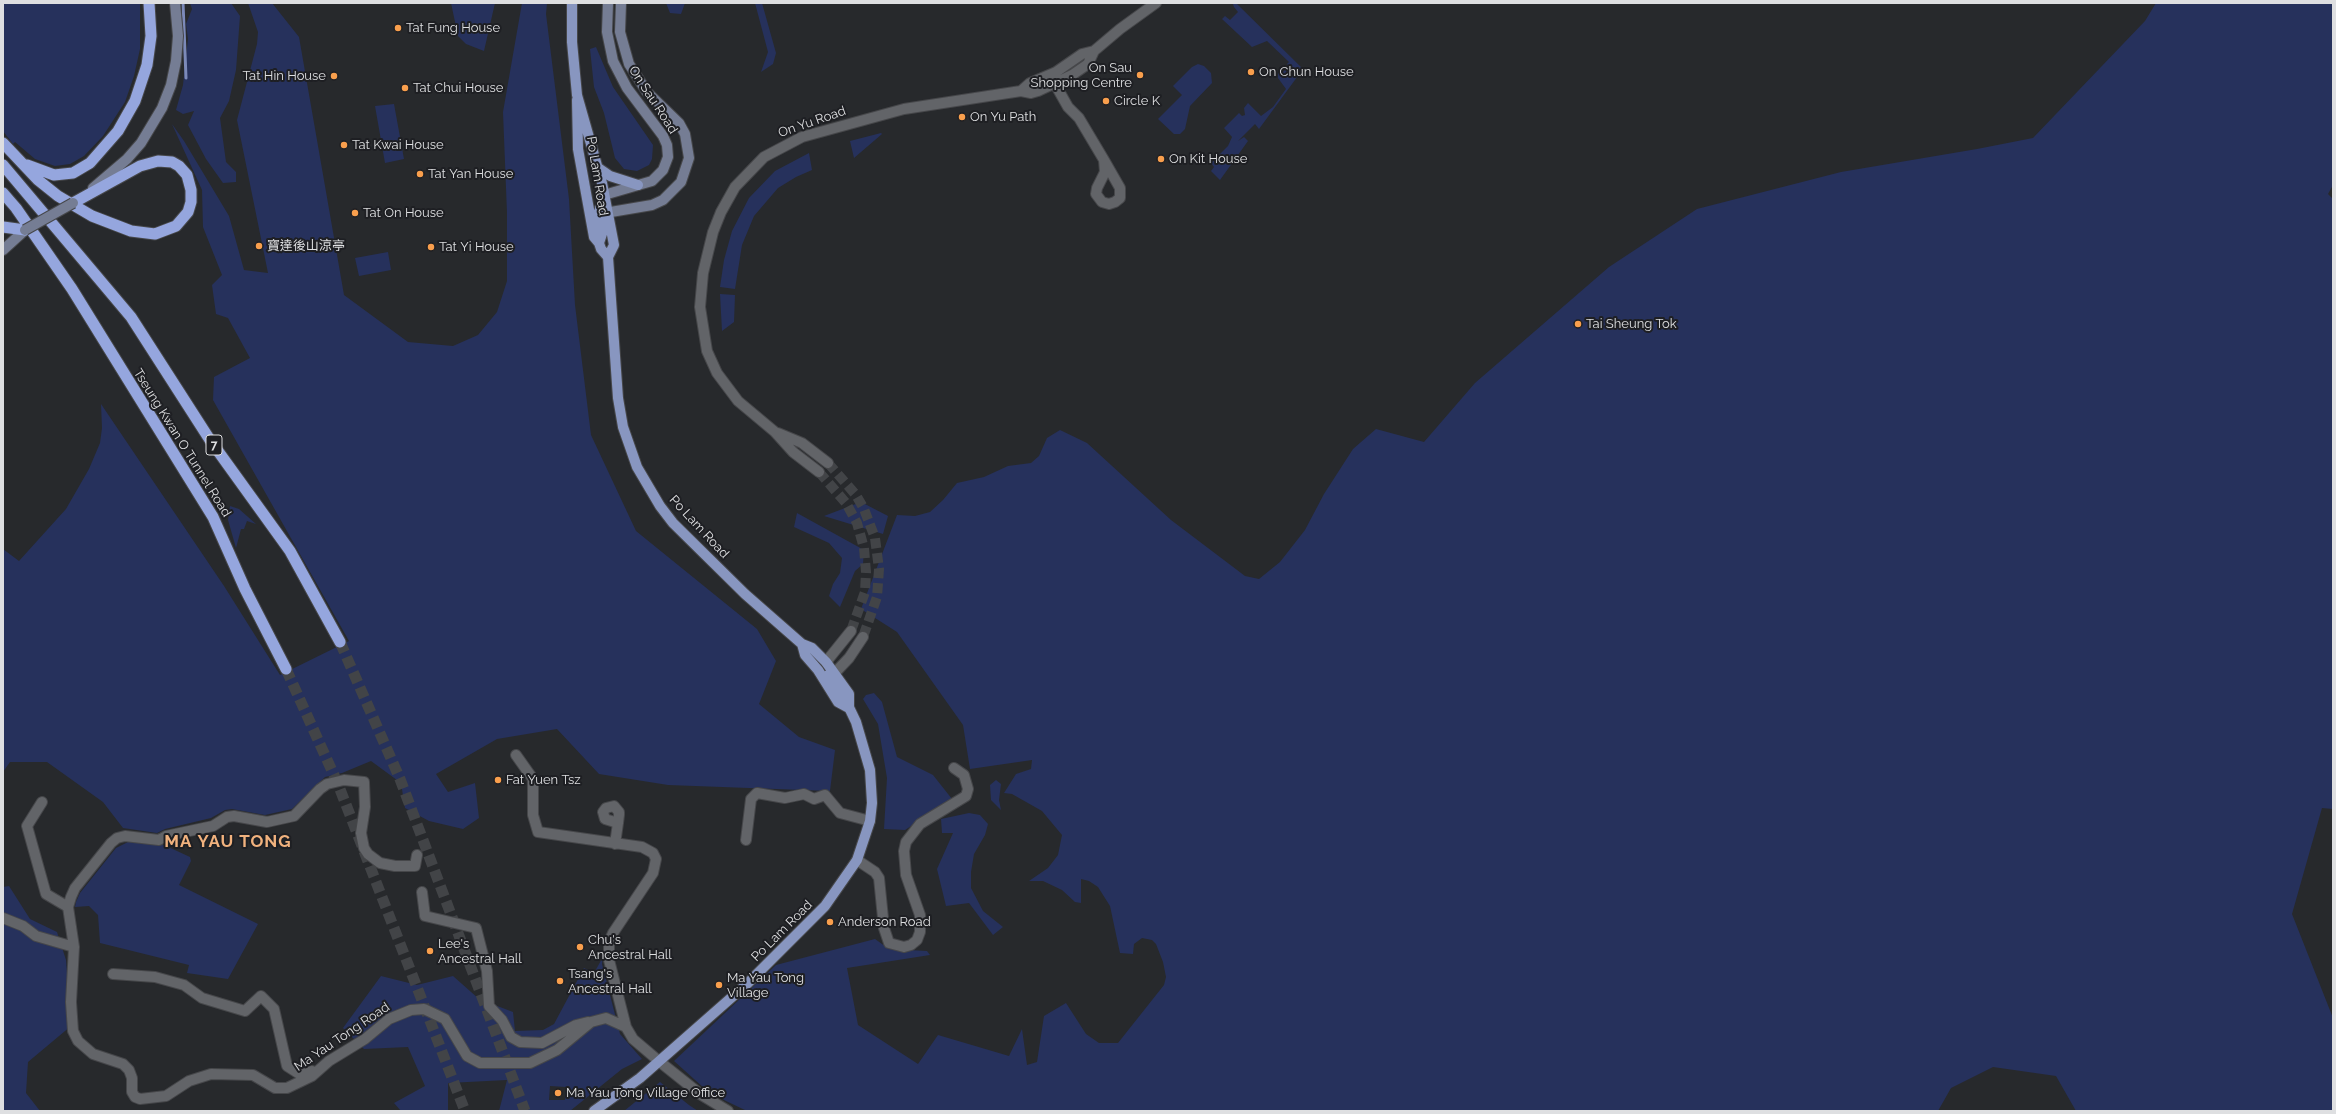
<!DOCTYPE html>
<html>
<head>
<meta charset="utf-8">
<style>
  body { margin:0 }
  #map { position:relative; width:2336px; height:1114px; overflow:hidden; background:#27292c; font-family:Raleway,sans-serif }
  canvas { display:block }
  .frame { position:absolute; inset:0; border:4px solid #dedfe1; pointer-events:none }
</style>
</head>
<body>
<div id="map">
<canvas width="2336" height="1114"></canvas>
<div class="frame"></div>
</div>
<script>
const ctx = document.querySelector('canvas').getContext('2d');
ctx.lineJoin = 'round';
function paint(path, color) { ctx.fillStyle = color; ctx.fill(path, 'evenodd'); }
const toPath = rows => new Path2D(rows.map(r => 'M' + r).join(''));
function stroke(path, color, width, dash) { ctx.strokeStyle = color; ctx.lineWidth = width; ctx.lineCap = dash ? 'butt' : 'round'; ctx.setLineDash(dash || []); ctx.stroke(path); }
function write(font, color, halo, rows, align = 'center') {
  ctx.font = font + ' Raleway,"Noto Sans TC",sans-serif'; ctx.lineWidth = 4; ctx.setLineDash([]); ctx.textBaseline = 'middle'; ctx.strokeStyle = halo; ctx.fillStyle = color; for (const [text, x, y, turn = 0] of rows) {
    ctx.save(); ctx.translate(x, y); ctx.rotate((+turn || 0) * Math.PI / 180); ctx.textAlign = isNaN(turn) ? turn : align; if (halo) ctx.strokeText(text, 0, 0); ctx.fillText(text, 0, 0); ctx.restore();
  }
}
paint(toPath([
  [3,3,140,3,140,49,134,76,125,102,103,136,84,156,70,164,55,166,35,159,15,142,13,144,3,131],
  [190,3,231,3,240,16,236,70,229,101,220,118,226,162,236,172,236,182,223,183,206,159,188,125,194,111,183,114,176,110,183,85,188,39,186,24,192,9],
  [248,3,272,3,299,37,344,295,408,342,453,346,478,335,497,312,507,281,507,213,503,112,522,3,547,3,546,14,569,199,575,305,591,435,636,531,757,629,776,661,759,704,799,737,835,750,830,791,668,785,599,774,557,729,497,739,436,774,448,792,475,783,479,818,463,829,429,821,405,808,401,783,371,761,342,773,325,777,292,809,265,815,232,809,225,810,211,818,165,829,157,833,123,828,103,802,47,762,10,762,3,772,3,549,19,561,66,509,89,469,100,443,102,428,101,404,224,586,280,675,349,641,213,400,214,377,250,358,228,318,216,314,212,285,222,275,203,227,202,190,172,124,184,141,229,216,244,270,268,273,237,120,257,44,258,32],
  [451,3,495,3,484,51,466,44,458,36],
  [666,3,685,3,681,14,670,13],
  [755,3,762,3,776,53,773,64,761,72,768,52],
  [1236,3,1303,69,1259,129,1255,124,1238,141,1244,137,1248,141,1220,180,1211,171,1214,167,1211,163,1228,146,1232,137,1224,128,1239,113,1242,116,1245,115,1244,108,1248,103,1261,116,1273,107,1286,89,1278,78,1278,73,1280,71,1283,72,1289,66,1287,64,1289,62,1267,41,1252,47,1222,19,1225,16,1230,20,1238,12,1234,7,1233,4],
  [2156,3,2333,3,2333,185,2328,194,2333,199,2333,809,2322,808,2292,914,2333,1018,2333,1111,2076,1111,2056,1076,1993,1067,1951,1088,1938,1111,747,1111,726,1101,704,1088,674,1061,776,965,875,939,889,949,927,951,930,955,847,968,858,1025,918,1064,938,1035,1009,1056,1022,1029,1027,1065,1037,1062,1044,1016,1066,1003,1086,1034,1099,1043,1118,1043,1164,985,1166,977,1163,962,1156,944,1152,940,1142,938,1134,944,1133,954,1120,953,1110,906,1098,887,1089,881,1081,879,1081,903,1075,902,1062,890,1043,881,1029,881,1048,868,1058,855,1062,835,1042,811,1012,794,1004,793,1016,774,1031,769,1032,760,970,769,963,725,897,632,861,609,897,515,915,516,930,512,943,500,957,483,984,477,1008,466,1031,463,1039,456,1047,438,1060,430,1087,443,1171,520,1245,576,1259,579,1280,562,1305,530,1324,494,1353,449,1376,429,1424,442,1475,383,1609,267,1697,209,1841,172,1977,149,2033,138,2145,21],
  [596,47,613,87,653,145,652,159,649,165,637,171,624,169,615,158,604,113,594,87,590,49],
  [1198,64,1204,66,1211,73,1212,83,1190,106,1185,129,1180,134,1174,134,1158,119,1182,95,1173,86,1192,67],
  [394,104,404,159,385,163,375,106],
  [881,133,882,134,854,158,850,141],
  [809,153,812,170,796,177,778,188,754,216,742,245,735,289,720,287,724,260,732,231,749,198,775,171],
  [388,252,391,270,359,276,355,258],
  [720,294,735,295,734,322,722,331],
  [861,502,888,516,883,534,824,516],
  [230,506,239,509,256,524,247,521,244,529,241,529,236,548,228,520],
  [797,513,864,550,863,564,855,571,840,607,829,596,833,584,840,573,842,558,829,543,794,527],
  [874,693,882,702,897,757,933,775,952,799,905,830,884,829,887,778,878,724,863,699,866,695],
  [996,780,1001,784,999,800,1001,810,991,800,990,785],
  [969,813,980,815,988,824,985,835,974,854,971,872,971,888,983,911,1003,927,993,935,969,903,946,906,937,869,953,833,942,833,941,819],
  [130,841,164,845,190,857,191,861,179,885,258,924,228,979,187,973,189,965,100,943,98,915,89,906,75,907,76,902,80,893,116,848],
  [9,886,30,919,57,932,66,960,71,1026,28,1062,26,1093,40,1111,3,1111,3,887],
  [603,957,602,964,620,1034,642,1059,622,1069,570,1111,499,1111,507,1080,448,1083,448,1111,401,1111,394,1103,425,1086,408,1047,364,1049,343,1028,381,976,417,985,453,976,479,999,513,1012,515,1031,543,1030,554,1024,584,968,594,973],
  [550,1086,566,1087,565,1100,549,1100],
  [660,1082,689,1105,698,1111,624,1111]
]), '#26315c');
stroke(toPath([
  [183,3,186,78]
]), '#7c8ab9', 3);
stroke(toPath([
  [828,463,856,495,864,509,875,538,879,569,877,597,863,637],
  [819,472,846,503,857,523,864,548,866,572,865,592,851,631]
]), '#424447', 10, [10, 5]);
stroke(toPath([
  [340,642,400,779,525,1111],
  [286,669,338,784,465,1111]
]), '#424447', 11, [11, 5.5]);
const minor = toPath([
  [1055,84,1068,107,1079,118,1104,160,1120,188,1120,198,1115,202,1109,204,1102,202,1096,194,1097,188,1105,172,1104,160],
  [516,755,533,779,533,815,538,832,642,847,653,853,656,859,653,873,613,933,609,942,609,960,626,1027],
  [42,802,27,826,46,894,68,907],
  [746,840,751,799,757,793,785,798,804,794,814,799,825,795,840,813,870,821],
  [615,844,618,823,619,815,619,812,614,806,606,808,603,812,605,819,618,823],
  [857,860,875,872,879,878,884,928,889,943,904,947,911,945,917,940,920,932,920,915,906,875,904,851,906,842,920,824,966,796,968,789,964,775,954,768],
  [422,892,425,916,476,928,487,971,489,1006,502,1020,511,1037,520,1042,542,1043,576,1025,588,1022],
  [3,918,23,926,36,936,74,947,71,1002,73,1031,78,1041,93,1054,123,1064,129,1070,132,1078,132,1092,135,1097,140,1099,166,1096,189,1081,211,1074,253,1075,275,1088,287,1088,312,1076,329,1061,365,1039,389,1019,411,1010,424,1009,445,1019,467,1056,480,1063,530,1063,557,1050,591,1022,606,1018,626,1027,633,1039,660,1062],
  [74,947,68,907,71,897,75,888,111,843,117,838,125,836,159,840,166,836,213,826,227,817,234,816,267,822,294,816,320,789,327,784,344,780,364,782,365,807,361,833,364,848,368,854,380,863,395,866,415,866,417,855],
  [113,974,155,977,184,985,202,998,245,1011,261,996,274,1009,287,1066,301,1075,312,1071]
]);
const tertiary = toPath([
  [1021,91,1031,93,1038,91,1072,75,1088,64,1094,51,1120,29,1156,3],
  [778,433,802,443,828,463],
  [819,472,793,452,775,432,738,401,717,373,707,351,700,307,703,273,713,232,721,212,735,187,764,157,802,137,904,109,1021,91,1030,83,1056,72,1082,54,1094,51],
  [826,662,851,631],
  [829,679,849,658,863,637],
  [660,1062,700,1094,728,1111]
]);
const secondary = toPath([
  [93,188,127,159,141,143,162,108,171,85,176,61,178,36,175,3],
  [604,195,652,181,663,170,668,157,667,145,663,136,627,88,613,61,607,32,608,3],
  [599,214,652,205,663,200,681,182,689,158,685,134,679,123,647,92,629,64,620,32,621,3],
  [3,250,25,230]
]);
const primary = toPath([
  [572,3,572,42,577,95,602,183,614,245,608,257,618,398,623,427,637,467,660,506,673,523,745,594,802,644,812,648,826,662,849,694,849,708],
  [577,100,578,149,594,237,599,243,601,249,608,257],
  [597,167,610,176,638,185],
  [599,243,602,234,598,215,604,196],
  [802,644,805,655,818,670,838,702,849,708],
  [594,1111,640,1078,748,983,825,906,857,860,870,821,872,803,870,770,856,722,845,699,828,675]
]);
const trunk = toPath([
  [3,143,38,180,58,196,92,216,131,231,155,234,176,226,188,212,191,202,191,190,187,175,179,166,172,162,158,161,140,166,73,203],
  [3,165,131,317,210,440,290,551,340,642],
  [27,165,54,175,73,173,90,163,118,131,135,101,147,65,151,36,149,3],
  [3,193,16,208,72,289,213,517,245,589,286,669],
  [3,227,25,230]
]);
stroke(minor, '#46474a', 12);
stroke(tertiary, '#46474a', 12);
stroke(secondary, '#46474a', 12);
stroke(primary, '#46474a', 12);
stroke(trunk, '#46474a', 13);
stroke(minor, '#626468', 10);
stroke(tertiary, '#626468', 10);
stroke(secondary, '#757d94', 10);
stroke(primary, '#8896c0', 10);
stroke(trunk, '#95a6de', 11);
const secondaryBridge = toPath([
  [25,230,73,203]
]);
stroke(secondaryBridge, '#46474a', 12, []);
stroke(secondaryBridge, '#757d94', 10);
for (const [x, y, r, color] of [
  [398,28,4,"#f99f4d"],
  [1251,72,4,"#f99f4d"],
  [1140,75,4,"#f99f4d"],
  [334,76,4,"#f99f4d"],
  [405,88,4,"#f99f4d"],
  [1106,101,4,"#f99f4d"],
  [962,117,4,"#f99f4d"],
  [344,145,4,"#f99f4d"],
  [1161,159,4,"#f99f4d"],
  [420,174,4,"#f99f4d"],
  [355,213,4,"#f99f4d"],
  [259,246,4,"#f99f4d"],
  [431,247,4,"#f99f4d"],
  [1578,324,4,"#f99f4d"],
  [498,780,4,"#f99f4d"],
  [830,922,4,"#f99f4d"],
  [580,947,4,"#f99f4d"],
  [430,951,4,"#f99f4d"],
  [560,981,4,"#f99f4d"],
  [719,985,4,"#f99f4d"],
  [558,1093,4,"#f99f4d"]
]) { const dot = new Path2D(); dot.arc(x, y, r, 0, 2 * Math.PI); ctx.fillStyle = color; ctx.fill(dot); stroke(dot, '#1e1f23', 1.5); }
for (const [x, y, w] of [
  [214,445,16]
]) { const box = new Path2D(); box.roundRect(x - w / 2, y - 10, w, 20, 3); ctx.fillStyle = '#1e1f23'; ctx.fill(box); stroke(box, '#dedfe1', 1); }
write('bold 12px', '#dedfe1', null, [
  ["7",214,445]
]);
write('13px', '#dedfe1', '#1e1f23', [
  ["Tat Fung House",406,28],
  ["On Sau",1132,68,"right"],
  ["Shopping Centre",1132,83,"right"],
  ["On Chun House",1259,72],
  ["Tat Hin House",326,76,"right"],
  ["Tat Chui House",413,88],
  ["Circle K",1114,101],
  ["On Yu Path",970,117],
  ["Tat Kwai House",352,145],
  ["On Kit House",1169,159],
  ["Tat Yan House",428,174],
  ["Tat On House",363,213],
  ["寶達後山涼亭",267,246],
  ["Tat Yi House",439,247],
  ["Tai Sheung Tok",1586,324],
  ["Fat Yuen Tsz",506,780],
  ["Anderson Road",838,922],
  ["Chu's",588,940],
  ["Ancestral Hall",588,955],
  ["Lee's",438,944],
  ["Ancestral Hall",438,959],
  ["Tsang's",568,974],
  ["Ancestral Hall",568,989],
  ["Ma Yau Tong",727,978],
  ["Village",727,993],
  ["Ma Yau Tong Village Office",566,1093]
], 'left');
write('13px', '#dedfe1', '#1e1f23', [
  ["On Sau Road",653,100,57],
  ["On Yu Road",812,122,-19],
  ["Po Lam Road",597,176,81],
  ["Tseung Kwan O Tunnel Road",182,443,58],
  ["Po Lam Road",699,527,47],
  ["Po Lam Road",782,931,-45],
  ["Ma Yau Tong Road",342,1037,-34]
]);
ctx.letterSpacing = '1px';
write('bold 17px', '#f1b27e', '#1e1f23', [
  ["MA YAU TONG",228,842]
]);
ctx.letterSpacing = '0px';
</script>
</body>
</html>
